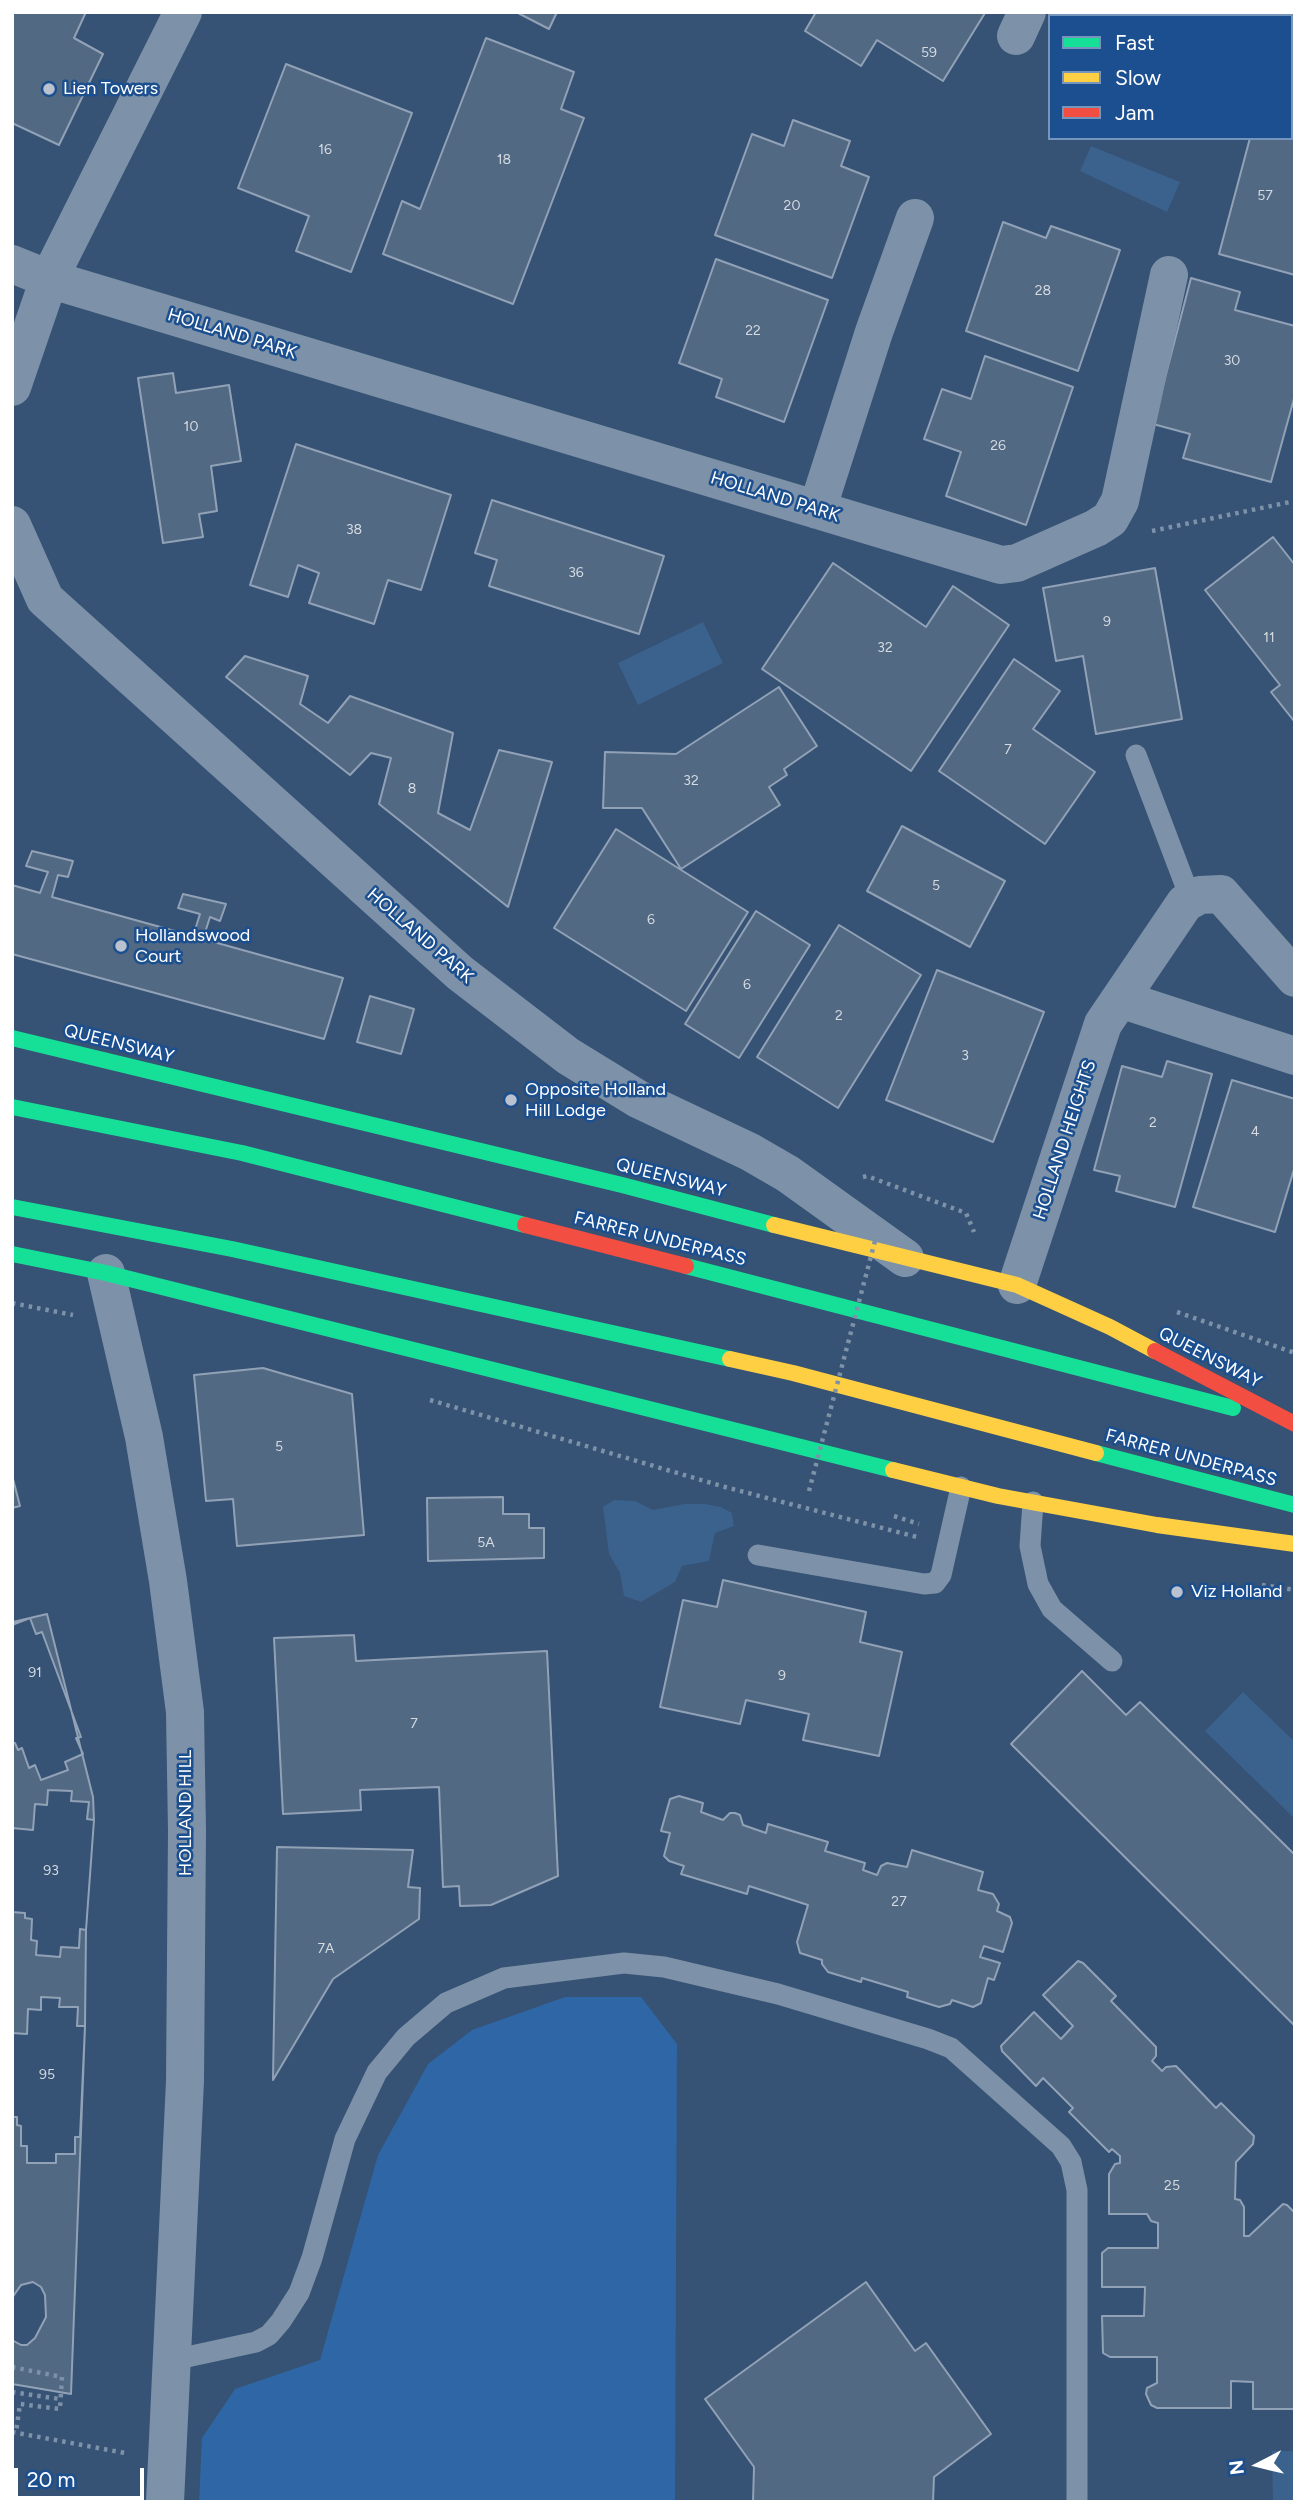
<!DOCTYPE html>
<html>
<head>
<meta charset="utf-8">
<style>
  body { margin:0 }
  #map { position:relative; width:1307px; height:2514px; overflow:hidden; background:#365274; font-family:Figtree,sans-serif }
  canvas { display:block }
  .frame { position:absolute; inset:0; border:14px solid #fff; pointer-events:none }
  .legend { position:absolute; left:1048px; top:14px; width:245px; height:126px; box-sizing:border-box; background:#1b4f8f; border:2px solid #7695bc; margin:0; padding:9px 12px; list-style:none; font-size:21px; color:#fff }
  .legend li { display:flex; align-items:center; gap:14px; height:35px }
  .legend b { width:35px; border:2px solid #7695bc }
  .north { position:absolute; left:1223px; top:2430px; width:70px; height:70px; -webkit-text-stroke:5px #1b4f8f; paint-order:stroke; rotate:263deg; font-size:19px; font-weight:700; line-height:28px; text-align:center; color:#fff }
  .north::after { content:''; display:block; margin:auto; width:24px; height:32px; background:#fff; clip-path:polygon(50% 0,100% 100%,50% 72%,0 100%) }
  .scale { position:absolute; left:14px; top:2468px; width:130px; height:32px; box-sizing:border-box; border:4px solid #fff; border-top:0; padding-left:9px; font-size:21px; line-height:24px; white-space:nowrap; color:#fff; -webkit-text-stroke:5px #1b4f8f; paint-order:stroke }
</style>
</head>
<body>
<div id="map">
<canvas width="1307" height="2514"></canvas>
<div class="frame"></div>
<ul class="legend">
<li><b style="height:9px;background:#16e098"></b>Fast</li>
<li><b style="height:9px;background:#ffcf43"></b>Slow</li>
<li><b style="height:9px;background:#f24e42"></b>Jam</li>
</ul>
<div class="north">N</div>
<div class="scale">20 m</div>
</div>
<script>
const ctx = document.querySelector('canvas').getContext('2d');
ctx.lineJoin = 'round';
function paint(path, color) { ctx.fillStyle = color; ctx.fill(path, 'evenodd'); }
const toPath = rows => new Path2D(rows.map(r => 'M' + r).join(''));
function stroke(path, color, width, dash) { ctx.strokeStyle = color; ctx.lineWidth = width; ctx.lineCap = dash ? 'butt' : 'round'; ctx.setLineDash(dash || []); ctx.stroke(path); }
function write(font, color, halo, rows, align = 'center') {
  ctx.font = font + ' Figtree,sans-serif'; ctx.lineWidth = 5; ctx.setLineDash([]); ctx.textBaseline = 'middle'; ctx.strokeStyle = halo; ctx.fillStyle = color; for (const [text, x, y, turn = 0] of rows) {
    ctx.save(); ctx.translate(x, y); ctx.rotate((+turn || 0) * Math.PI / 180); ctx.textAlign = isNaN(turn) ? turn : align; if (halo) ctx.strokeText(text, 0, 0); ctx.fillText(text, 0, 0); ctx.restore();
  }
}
paint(toPath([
  [565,1997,641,1997,677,2044,675,2502,199,2502,202,2438,235,2389,320,2360,378,2155,428,2064,472,2030]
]), '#2f66a5');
paint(toPath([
  [1091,146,1180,182,1167,212,1080,171],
  [703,622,723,663,638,705,618,663],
  [614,1500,635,1501,653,1510,684,1504,705,1504,721,1507,732,1513,734,1526,715,1533,709,1561,682,1566,675,1582,641,1602,624,1596,620,1573,609,1554,603,1507],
  [1243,1692,1295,1742,1295,1819,1205,1731],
  [1272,2451,1295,2451,1295,2502,1273,2502]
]), '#3b618d');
const building = toPath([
  [12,12,86,12,74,38,103,54,59,145,12,123,12,12],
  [516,12,557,12,549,29,516,12],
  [816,12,983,12,985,13,943,81,877,40,861,66,805,31,816,12],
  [486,38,574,72,561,109,584,118,513,304,383,254,402,201,420,209,486,38],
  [286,64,412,113,351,272,296,251,309,216,238,188,286,64],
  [1291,94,1295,95,1295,275,1219,254,1250,138,1291,138,1291,94],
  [793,120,850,141,841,166,869,177,832,278,715,235,752,134,784,146,793,120],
  [1003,222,1046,238,1051,226,1120,250,1078,371,966,331,1003,222],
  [716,259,828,300,784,422,716,397,722,379,679,363,716,259],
  [1191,278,1240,292,1235,310,1295,326,1295,395,1271,482,1183,458,1190,434,1153,424,1191,278],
  [985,356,1073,387,1026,525,946,496,961,452,924,439,942,389,971,399,985,356],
  [173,373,176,393,229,385,241,461,211,466,217,511,199,514,203,537,163,543,138,378,173,373],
  [296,444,451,495,421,590,388,580,374,624,309,603,319,573,298,565,288,597,250,585,296,444],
  [492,500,664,556,639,634,489,586,497,560,475,553,492,500],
  [1273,537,1295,565,1294,721,1271,692,1280,685,1205,590,1273,537],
  [833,563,926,627,953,586,1009,625,911,771,762,669,833,563],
  [1155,568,1182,719,1096,734,1083,656,1056,661,1043,588,1155,568],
  [245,656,308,676,300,704,328,723,350,696,453,733,438,813,470,830,499,750,552,762,508,907,379,804,391,758,371,753,350,775,226,677,245,656],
  [1014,659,1060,691,1033,729,1095,772,1045,844,939,771,1014,659],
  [779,687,817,746,784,769,787,775,769,787,780,805,681,869,642,808,603,808,605,752,676,754,779,687],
  [902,826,1005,881,970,947,867,891,902,826],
  [616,829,748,912,686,1011,554,928,616,829],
  [32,851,73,861,68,877,58,875,52,897,193,936,200,914,178,908,183,894,226,904,220,921,210,917,203,939,343,978,324,1039,12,954,12,885,40,893,48,872,26,866,32,851],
  [756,911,810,945,739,1058,685,1024,756,911],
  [839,925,921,975,838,1108,757,1057,839,925],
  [937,970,1044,1012,993,1142,886,1100,937,970],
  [370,996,414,1009,401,1054,357,1042,370,996],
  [1167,1061,1212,1074,1175,1207,1116,1191,1120,1176,1094,1170,1122,1066,1162,1077,1167,1061],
  [1232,1080,1295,1099,1295,1166,1275,1232,1193,1207,1232,1080],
  [263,1368,352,1394,364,1535,237,1546,233,1499,206,1501,194,1375,263,1368],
  [12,1475,20,1506,12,1508,12,1475],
  [503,1497,503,1514,529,1514,529,1528,544,1528,544,1558,428,1561,427,1498,503,1497],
  [723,1580,866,1612,860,1642,902,1652,879,1756,803,1740,809,1714,746,1700,740,1724,660,1707,683,1600,717,1607,723,1580],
  [47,1614,93,1797,94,1820,86,1930,85,2026,71,2394,12,2384,12,1617,13,1622,47,1614],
  [30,1618,36,1634,42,1632,81,1737,76,1738,83,1754,65,1762,68,1770,41,1780,35,1765,29,1768,22,1748,18,1750,15,1743,12,1743,12,1625,30,1618],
  [354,1635,356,1661,547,1651,558,1876,491,1905,460,1906,459,1886,443,1887,439,1787,360,1790,361,1810,283,1814,274,1638,354,1635],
  [1082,1671,1126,1715,1140,1702,1295,1855,1295,2026,1011,1744,1082,1671],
  [48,1790,72,1791,71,1801,89,1802,87,1819,94,1820,86,1930,80,1929,79,1948,61,1947,60,1957,36,1955,37,1941,31,1940,32,1919,25,1918,25,1913,12,1912,12,1828,33,1830,35,1804,47,1805,48,1790],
  [679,1796,703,1803,701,1812,723,1820,730,1813,735,1813,740,1815,743,1825,766,1833,768,1824,828,1842,825,1851,865,1863,863,1870,877,1875,881,1866,887,1863,907,1867,912,1850,983,1872,978,1890,993,1894,999,1904,997,1911,1010,1917,1012,1923,1003,1952,984,1946,980,1957,1000,1963,994,1980,988,1978,981,2003,973,2007,952,2000,950,2004,939,2007,907,1997,908,1992,862,1978,861,1982,828,1972,822,1964,822,1960,800,1953,797,1942,808,1905,749,1886,747,1894,681,1874,684,1866,669,1861,664,1856,670,1833,661,1831,670,1799,679,1796],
  [277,1847,413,1850,408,1887,420,1888,419,1919,333,1979,273,2080,277,1847],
  [1078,1961,1083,1963,1116,1996,1111,2001,1156,2047,1156,2056,1152,2061,1162,2071,1166,2067,1176,2066,1216,2108,1221,2103,1254,2136,1253,2144,1236,2162,1235,2199,1240,2200,1244,2207,1244,2236,1249,2236,1283,2204,1287,2205,1295,2213,1295,2409,1253,2409,1253,2382,1231,2381,1231,2408,1157,2408,1151,2405,1146,2394,1147,2388,1157,2383,1157,2357,1110,2357,1103,2353,1102,2316,1144,2316,1145,2287,1102,2287,1102,2253,1108,2248,1158,2248,1158,2223,1151,2221,1147,2214,1109,2214,1109,2174,1115,2164,1120,2163,1120,2156,1112,2149,1109,2152,1069,2112,1073,2108,1043,2078,1036,2086,1002,2051,1001,2046,1034,2012,1061,2039,1073,2026,1043,1995,1078,1961],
  [41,1997,60,1998,59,2007,78,2007,77,2026,85,2026,80,2137,75,2137,75,2154,56,2154,56,2163,27,2163,27,2146,21,2146,21,2126,17,2125,17,2117,12,2117,12,2033,27,2034,28,2009,41,2010,41,1997],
  [33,2282,41,2287,45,2295,46,2317,35,2338,27,2345,21,2345,12,2340,12,2298,21,2285,33,2282],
  [866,2282,915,2351,926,2343,991,2434,934,2477,933,2502,753,2502,754,2467,705,2399,866,2282]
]);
paint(building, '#526984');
stroke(building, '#92a2b6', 2);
stroke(toPath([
  [1152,531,1295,501],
  [863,1177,867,1176,966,1213,974,1232],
  [12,1303,73,1315],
  [1177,1312,1295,1353],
  [430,1400,725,1487,917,1537],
  [894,1516,919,1524],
  [1262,1585,1295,1590],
  [12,2367,62,2377,60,2409,20,2404,16,2432],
  [12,2392,60,2399],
  [12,2432,125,2453]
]), '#7d92a8', 4.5, [3.5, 5]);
stroke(toPath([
  [1136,755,1191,900],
  [1033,1502,1030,1546,1038,1584,1052,1609,1112,1661],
  [758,1555,924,1584,935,1583,941,1575,961,1487],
  [173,2360,256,2342,269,2335,281,2321,299,2293,312,2258,345,2139,377,2072,406,2037,446,2003,504,1978,624,1963,664,1967,778,1994,928,2039,951,2048,1061,2146,1071,2162,1077,2190,1077,2502]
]), '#7d92a8', 21);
stroke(toPath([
  [1016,36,1027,12],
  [12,264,49,279,1001,565,1017,563,1096,528,1110,519,1120,501,1169,275],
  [12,387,49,279,183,12],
  [817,510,874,332,915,218],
  [12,525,45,599,460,973,568,1056,638,1099,750,1152,788,1174,905,1258],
  [1120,999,1295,1056],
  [106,1273,144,1437,168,1581,185,1712,187,1831,185,2081,165,2502],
  [1017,1285,1103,1024,1185,903,1200,895,1221,894,1295,978]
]), '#7d92a8', 38);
stroke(toPath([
  [12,1038,622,1185,774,1225],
  [12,1107,242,1153,525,1225],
  [12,1207,232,1249,730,1359],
  [12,1254,106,1273,893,1470],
  [686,1266,1233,1408],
  [1096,1453,1295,1505]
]), '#16e098', 16);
stroke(toPath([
  [774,1225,1017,1285,1110,1327,1155,1351],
  [730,1359,793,1373,1096,1453],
  [893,1470,998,1496,1157,1525,1295,1544]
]), '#ffcf43', 16);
stroke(toPath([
  [525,1225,686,1266],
  [1155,1351,1295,1424]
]), '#f24e42', 16);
stroke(toPath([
  [809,1491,880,1222]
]), '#7d92a8', 4.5, [3.5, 5]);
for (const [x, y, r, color] of [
  [49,89,7,"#b9c2ce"],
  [121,946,7,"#b9c2ce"],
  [511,1100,7,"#b9c2ce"],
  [1177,1592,7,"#b9c2ce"]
]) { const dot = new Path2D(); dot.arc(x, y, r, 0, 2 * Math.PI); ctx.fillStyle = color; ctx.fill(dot); stroke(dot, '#1b4f8f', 2.5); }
write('14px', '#d4dae0', null, [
  ["59",929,53],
  ["16",325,150],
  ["18",504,160],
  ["57",1265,196],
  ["20",792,206],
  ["28",1043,291],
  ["22",753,331],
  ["30",1232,361],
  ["10",191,427],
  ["26",998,446],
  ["38",354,530],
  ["36",576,573],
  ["9",1107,622],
  ["11",1269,638],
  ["32",885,648],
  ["7",1008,750],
  ["32",691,781],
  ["8",412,789],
  ["5",936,886],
  ["6",651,920],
  ["6",747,985],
  ["2",839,1016],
  ["3",965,1056],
  ["2",1153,1123],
  ["4",1255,1132],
  ["5",279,1447],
  ["5A",486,1543],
  ["91",35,1673],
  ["9",782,1676],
  ["7",414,1724],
  ["93",51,1871],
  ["27",899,1902],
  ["7A",326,1949],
  ["95",47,2075],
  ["25",1172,2186]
]);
write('18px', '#fff', '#1b4f8f', [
  ["Lien Towers",63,89],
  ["Hollandswood",135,936],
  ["Court",135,957],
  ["Opposite Holland",525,1090],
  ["Hill Lodge",525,1111],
  ["Viz Holland",1191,1592]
], 'left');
write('18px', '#fff', '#1b4f8f', [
  ["HOLLAND PARK",232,334,17],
  ["HOLLAND PARK",775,497,17],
  ["HOLLAND PARK",420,936,41],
  ["QUEENSWAY",119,1044,14],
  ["HOLLAND HEIGHTS",1065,1140,-72],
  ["QUEENSWAY",671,1178,14],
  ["FARRER UNDERPASS",660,1239,14],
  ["QUEENSWAY",1210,1358,27],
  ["FARRER UNDERPASS",1191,1458,15],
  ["HOLLAND HILL",186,1813,-90]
]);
</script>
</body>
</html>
